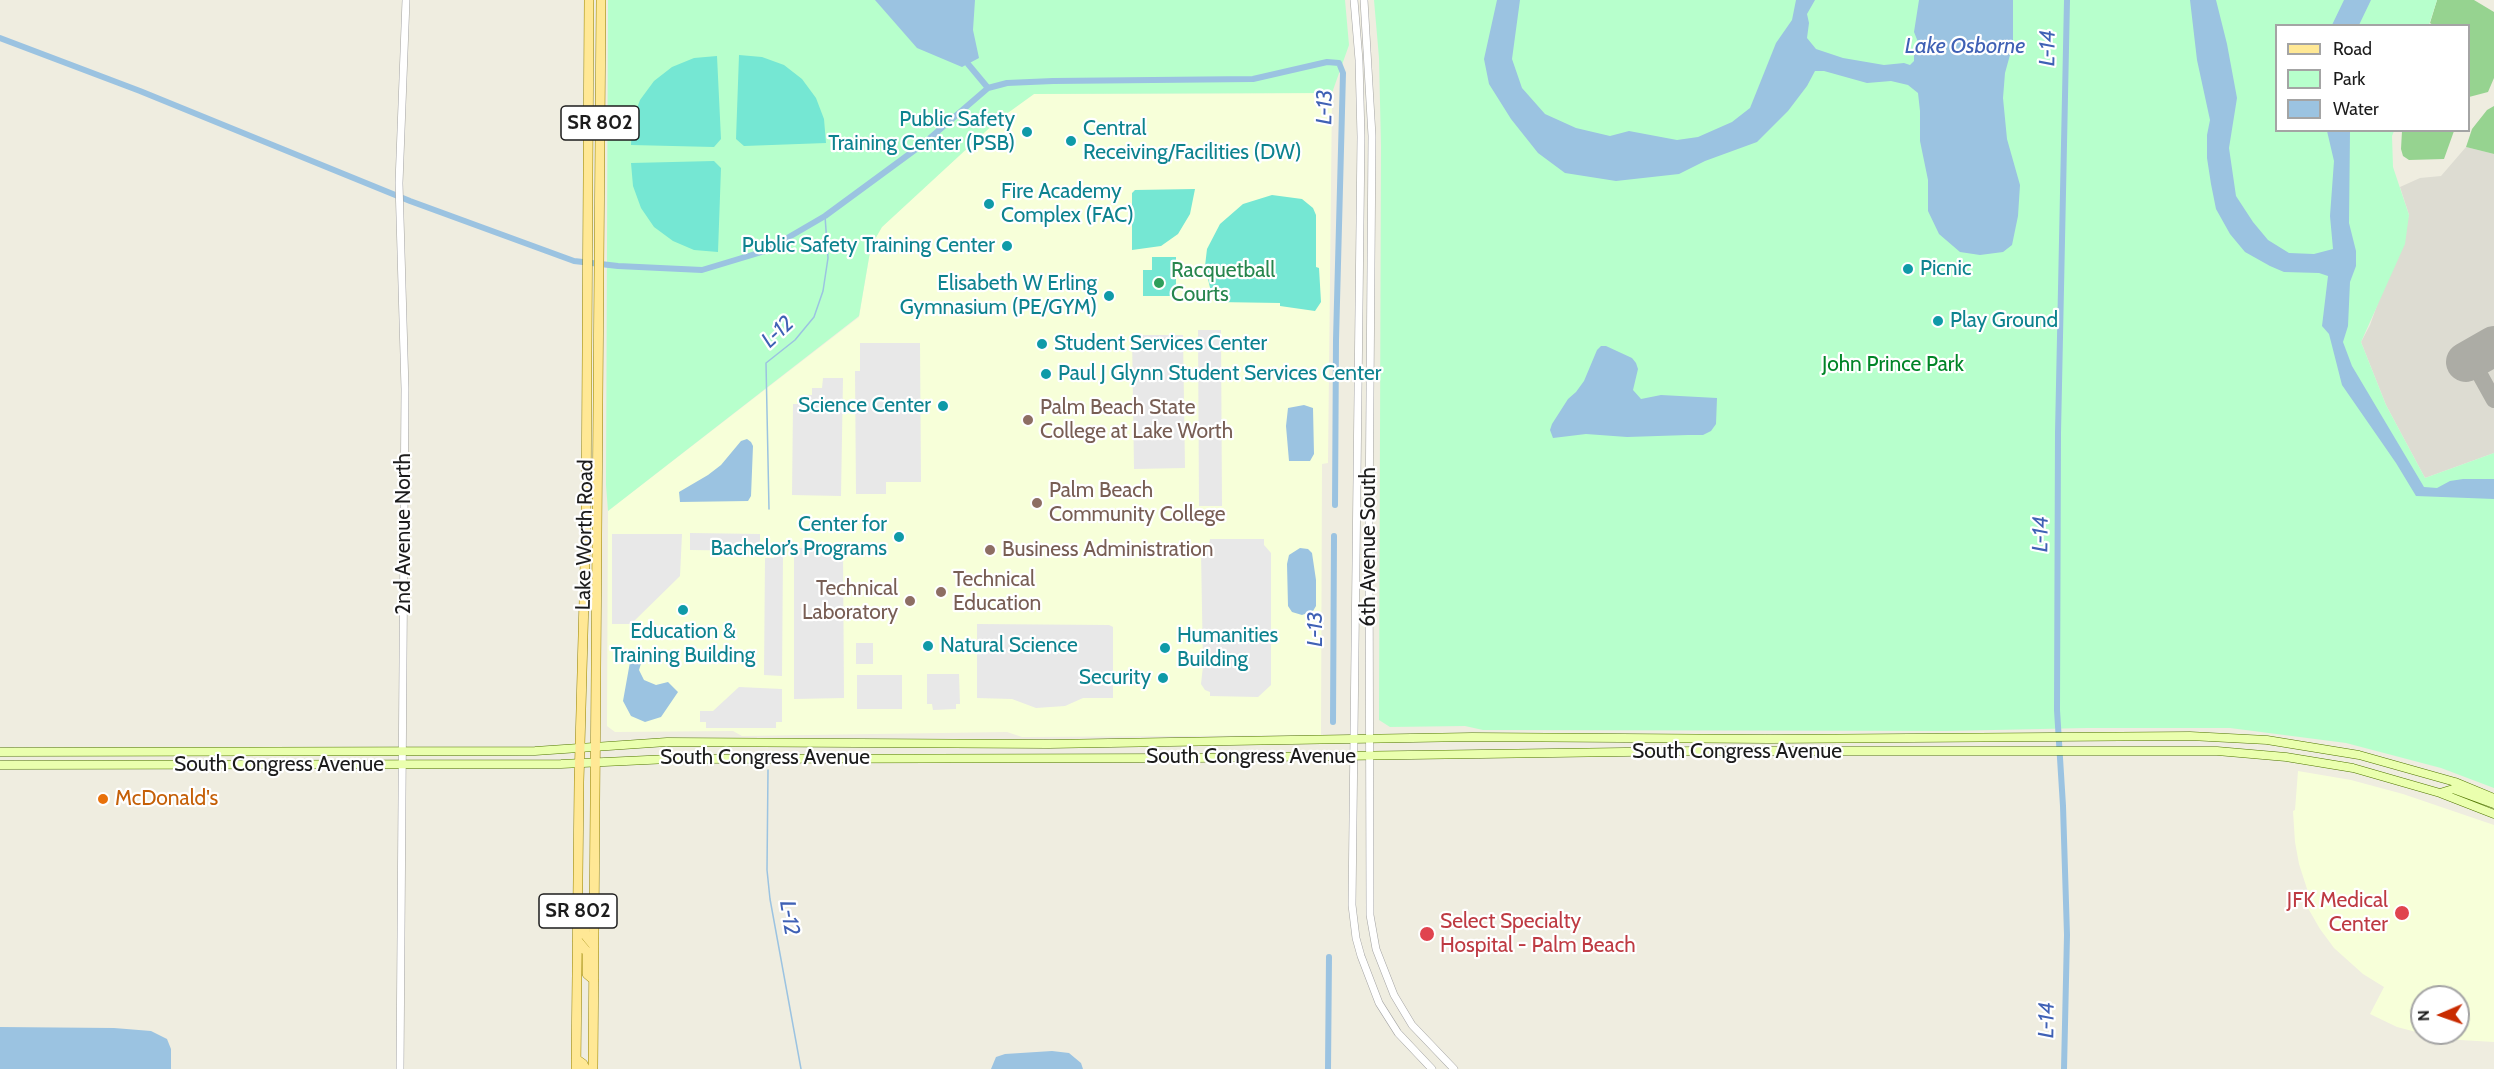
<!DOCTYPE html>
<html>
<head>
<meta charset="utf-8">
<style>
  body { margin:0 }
  #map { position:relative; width:2494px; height:1069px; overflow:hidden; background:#efede0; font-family:Cabin,sans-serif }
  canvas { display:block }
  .legend { position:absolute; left:2275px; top:24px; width:195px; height:108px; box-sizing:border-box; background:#fff; border:2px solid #a4a4a4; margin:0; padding:8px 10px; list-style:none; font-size:18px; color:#1c1c1c }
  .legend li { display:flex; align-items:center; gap:12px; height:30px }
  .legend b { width:30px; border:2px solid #a4a4a4 }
  .north { position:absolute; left:2410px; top:985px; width:60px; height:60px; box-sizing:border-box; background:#fff; border:2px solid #a4a4a4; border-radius:50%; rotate:268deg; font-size:16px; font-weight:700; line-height:24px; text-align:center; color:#1c1c1c }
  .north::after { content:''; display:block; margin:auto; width:21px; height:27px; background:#c82b00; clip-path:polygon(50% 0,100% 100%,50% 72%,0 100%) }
</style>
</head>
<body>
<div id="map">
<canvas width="2494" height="1069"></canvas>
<ul class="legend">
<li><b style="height:8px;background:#ffe895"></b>Road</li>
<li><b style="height:16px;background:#b7ffcc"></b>Park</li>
<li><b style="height:16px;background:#9bc3e1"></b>Water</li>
</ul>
<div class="north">N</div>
</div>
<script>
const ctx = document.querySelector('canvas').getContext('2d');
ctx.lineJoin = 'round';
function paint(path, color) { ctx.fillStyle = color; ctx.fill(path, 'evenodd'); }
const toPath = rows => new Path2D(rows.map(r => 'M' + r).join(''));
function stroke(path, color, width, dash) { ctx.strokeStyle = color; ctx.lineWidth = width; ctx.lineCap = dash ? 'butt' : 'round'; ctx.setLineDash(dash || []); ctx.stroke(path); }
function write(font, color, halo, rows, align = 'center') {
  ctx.font = font + ' Cabin,sans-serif'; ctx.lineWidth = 4.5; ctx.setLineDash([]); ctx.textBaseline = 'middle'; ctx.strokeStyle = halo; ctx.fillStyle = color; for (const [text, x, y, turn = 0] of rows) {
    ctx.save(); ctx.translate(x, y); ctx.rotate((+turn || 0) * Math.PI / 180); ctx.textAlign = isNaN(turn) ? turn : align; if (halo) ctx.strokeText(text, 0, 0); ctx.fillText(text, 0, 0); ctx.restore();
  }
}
paint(toPath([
  [1332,93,1328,463,1322,464,1321,735,1022,737,1007,732,742,736,733,731,615,732,607,726,608,511,859,317,871,246,882,227,998,120,1034,94],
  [2298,771,2351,780,2403,794,2494,825,2494,1042,2443,1039,2397,1027,2370,1014,2384,987,2363,974,2334,948,2320,929,2301,896,2308,892,2299,864,2295,842,2293,811,2295,810],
  [2422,997,2458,997,2458,1033,2422,1033]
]), '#f7ffd9');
paint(toPath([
  [2466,147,2494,154,2494,453,2425,478,2386,405,2361,342,2370,325,2409,215,2400,187,2420,178,2441,176]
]), '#dddcd2');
paint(toPath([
  [2437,0,2474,0,2494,12,2494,78,2488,92,2469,97,2468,26,2433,25,2430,23],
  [2494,106,2494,154,2466,147,2472,129,2487,110],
  [2402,131,2402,130,2454,131,2444,159,2409,160,2403,156,2401,149]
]), '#96d390');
paint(toPath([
  [608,0,1345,0,1349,45,1332,93,1034,94,998,120,882,227,871,246,859,316,608,511,606,485],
  [1374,0,2437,0,2429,25,2276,26,2276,130,2394,131,2392,136,2393,167,2409,215,2405,244,2361,342,2386,405,2425,478,2494,453,2494,788,2441,768,2346,743,2230,728,2087,728,1947,731,1483,730,1465,726,1390,727,1379,720,1381,146,1379,58]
]), '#b7ffcc');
paint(toPath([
  [739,55,762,57,784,65,802,79,816,98,824,119,826,143,744,146,736,139],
  [717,56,721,139,714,147,631,145,632,122,640,100,654,81,672,67,694,58],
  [714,161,721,168,718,252,694,250,673,241,654,227,641,208,633,186,631,163],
  [1195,189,1190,214,1178,234,1161,246,1132,250,1132,193,1135,190],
  [1272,195,1302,199,1313,208,1316,215,1316,267,1319,268,1321,302,1315,311,1280,306,1280,303,1217,302,1211,292,1205,266,1207,249,1220,224,1243,204],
  [1152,257,1176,257,1176,296,1143,296,1143,270,1152,270]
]), '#75e7d3');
paint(toPath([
  [1198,330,1221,330,1222,506,1199,506],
  [1132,335,1183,335,1185,468,1134,469],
  [860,343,920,343,921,482,886,482,886,494,856,494,855,371,860,371],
  [823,378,843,378,841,496,792,495,793,404,802,404,803,395,812,395,812,388,822,388],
  [690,533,760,534,760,542,758,542,758,551,690,550],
  [612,534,682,534,680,576,631,624,612,624],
  [1210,539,1264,539,1264,545,1271,553,1271,685,1258,697,1210,696,1210,692,1205,690,1201,684,1203,666,1201,552,1209,544],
  [794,548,843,548,844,698,794,699],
  [774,555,783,555,782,676,764,675,765,558,774,558],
  [977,624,1109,625,1113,627,1113,698,1083,698,1065,706,1036,708,1012,699,977,698],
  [856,643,873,643,873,664,856,664],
  [927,674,959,674,960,704,956,704,956,709,933,710,932,704,927,704],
  [857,675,902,675,902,709,857,709],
  [739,687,782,689,782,722,776,722,776,728,706,728,706,722,700,722,700,711,713,711]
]), '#e8e8e8');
paint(toPath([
  [875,0,975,0,973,30,979,58,962,67,917,48],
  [1497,0,1520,0,1512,59,1522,88,1545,114,1576,128,1610,136,1629,131,1677,140,1698,137,1732,122,1750,108,1776,43,1792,20,1796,0,1815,0,1807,14,1809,23,1807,38,1816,49,1843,58,1884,65,1904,63,1910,65,1914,61,1914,51,1918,42,1914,32,1919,0,2013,0,2013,44,2005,73,2003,98,2007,139,2020,185,2018,216,2012,245,2003,252,1980,255,1960,252,1939,234,1928,211,1928,180,1920,141,1920,111,1918,93,1908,85,1891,81,1867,83,1824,71,1815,71,1807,86,1788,111,1757,142,1705,161,1679,174,1616,181,1565,173,1538,153,1511,119,1489,84,1484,59],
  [2190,0,2216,0,2227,44,2237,98,2229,148,2236,196,2253,222,2268,240,2289,253,2314,254,2333,249,2330,216,2334,161,2327,131,2350,131,2349,223,2356,251,2356,266,2350,282,2348,326,2343,342,2352,366,2424,487,2437,488,2450,481,2463,479,2494,479,2494,499,2416,496,2396,463,2342,385,2329,334,2322,326,2328,276,2319,273,2284,272,2270,266,2245,252,2230,234,2216,209,2211,184,2207,158,2207,135,2210,120,2197,60],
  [2344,0,2371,0,2359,25,2332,25],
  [1601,346,1606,346,1632,358,1636,363,1638,369,1633,390,1641,399,1661,395,1717,398,1716,424,1711,431,1703,435,1688,435,1627,437,1586,434,1553,438,1550,430,1552,424,1568,399,1576,392,1584,381,1597,350],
  [1304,405,1313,408,1314,454,1310,461,1289,461,1286,426,1288,408],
  [747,439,751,442,753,446,751,496,748,501,680,502,679,492,708,475,721,465,741,441],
  [1300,548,1308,549,1312,553,1316,580,1316,606,1313,611,1302,615,1292,612,1288,606,1287,564,1289,555],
  [641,654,643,657,639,670,644,680,656,685,668,682,678,692,661,717,645,722,631,716,623,701,630,662],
  [0,1027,114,1028,151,1031,167,1039,171,1049,171,1069,0,1069],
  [1052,1051,1069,1053,1081,1063,1083,1069,991,1069,996,1057,1005,1054]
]), '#9bc3e1');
stroke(toPath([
  [769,509,766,363,795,340,814,317,823,291,828,258,825,216],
  [768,770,767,870,770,899,801,1069]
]), '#9bc3e1', 1.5);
stroke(toPath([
  [0,38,140,91,410,201,574,261,618,266,702,270,765,251,825,216,923,144,988,88,1007,83,1053,81,1253,79,1327,62,1339,63,1343,73,1336,340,1335,505],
  [968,64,988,88],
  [1333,722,1334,536],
  [1328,1069,1329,957],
  [2064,1069,2067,935,2063,806,2057,710,2058,433,2067,0]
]), '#9bc3e1', 6);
stroke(toPath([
  [2475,357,2479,373,2494,400]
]), '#acaca5', 16);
stroke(toPath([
  [2466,362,2494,346]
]), '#acaca5', 40);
const tertiary = toPath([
  [1354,0,1359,60,1361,137,1352,905,1356,938,1361,956,1379,1003,1398,1033,1432,1069],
  [1364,0,1372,136,1369,523,1370,915,1376,949,1394,995,1412,1025,1454,1069],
  [400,1069,405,389,399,183,406,0]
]);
const secondary = toPath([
  [0,752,535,751,667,742,1049,744,1472,737,1770,739,2190,736,2267,740,2359,755,2455,782,2494,798],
  [0,765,561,764,669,759,1196,758,1695,751,2217,751,2286,757,2353,768,2440,793,2494,814],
  [2440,793,2453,789,2494,804]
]);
const primary = toPath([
  [578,896,585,907,585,935,594,946],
  [577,940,587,952,587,974,594,980],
  [576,1059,583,1064,585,1069],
  [576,1069,579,782,586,526,589,0],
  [593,1069,601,0]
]);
stroke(tertiary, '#a3a3a3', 8);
stroke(secondary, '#507600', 9);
stroke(primary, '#948200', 10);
stroke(tertiary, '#fff', 7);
stroke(secondary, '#eaffae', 8);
stroke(primary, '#ffe895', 9);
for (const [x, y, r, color] of [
  [1027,132,6,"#0f9aa8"],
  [1071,141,6,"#0f9aa8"],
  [989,204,6,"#0f9aa8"],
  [1007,246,6,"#0f9aa8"],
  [1908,269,6,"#0f9aa8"],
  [1159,283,6,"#2e9e5b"],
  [1109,296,6,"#0f9aa8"],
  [1938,321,6,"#0f9aa8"],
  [1042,344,6,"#0f9aa8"],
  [1046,374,6,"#0f9aa8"],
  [943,406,6,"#0f9aa8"],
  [1028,420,6,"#8d6e63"],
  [1037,503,6,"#8d6e63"],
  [899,537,6,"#0f9aa8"],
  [990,550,6,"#8d6e63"],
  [941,592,6,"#8d6e63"],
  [910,601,6,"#8d6e63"],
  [683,610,6,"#0f9aa8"],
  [928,646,6,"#0f9aa8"],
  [1165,648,6,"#0f9aa8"],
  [1163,678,6,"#0f9aa8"],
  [103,799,6,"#e8710a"],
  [2402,913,8,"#e0444e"],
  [1427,934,8,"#e0444e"]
]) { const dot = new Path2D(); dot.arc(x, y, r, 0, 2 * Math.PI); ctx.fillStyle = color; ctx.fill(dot); stroke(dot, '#fff', 2); }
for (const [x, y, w] of [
  [600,123,78],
  [578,911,78]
]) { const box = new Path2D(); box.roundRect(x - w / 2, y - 17, w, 34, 4.5); ctx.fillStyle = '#fff'; ctx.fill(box); stroke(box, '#1c1c1c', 1.5); }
write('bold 20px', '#1c1c1c', null, [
  ["SR 802",600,123],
  ["SR 802",578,911]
]);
write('21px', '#0d838f', '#fff', [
  ["Public Safety",1015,120,"right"],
  ["Training Center (PSB)",1015,144,"right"],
  ["Central",1083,129],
  ["Receiving/Facilities (DW)",1083,153],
  ["Fire Academy",1001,192],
  ["Complex (FAC)",1001,216],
  ["Public Safety Training Center",995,246,"right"],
  ["Picnic",1920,269],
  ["Elisabeth W Erling",1097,284,"right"],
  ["Gymnasium (PE/GYM)",1097,308,"right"],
  ["Play Ground",1950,321],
  ["Student Services Center",1054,344],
  ["Paul J Glynn Student Services Center",1058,374],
  ["Science Center",931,406,"right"],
  ["Center for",887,525,"right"],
  ["Bachelor’s Programs",887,549,"right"],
  ["Education &",683,632,"center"],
  ["Training Building",683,656,"center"],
  ["Humanities",1177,636],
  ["Building",1177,660],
  ["Natural Science",940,646],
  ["Security",1151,678,"right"]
], 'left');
write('21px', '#27864d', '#fff', [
  ["Racquetball",1171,271],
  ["Courts",1171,295]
], 'left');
write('21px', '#008427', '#fff', [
  ["John Prince Park",1893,365]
]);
write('21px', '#785e54', '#fff', [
  ["Palm Beach State",1040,408],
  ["College at Lake Worth",1040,432],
  ["Palm Beach",1049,491],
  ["Community College",1049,515],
  ["Business Administration",1002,550],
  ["Technical",953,580],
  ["Education",953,604],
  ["Technical",898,589,"right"],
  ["Laboratory",898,613,"right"]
], 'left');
write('21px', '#1c1c1c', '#fff', [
  ["2nd Avenue North",404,534,-90],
  ["Lake Worth Road",585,535,-89],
  ["6th Avenue South",1369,547,-90],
  ["South Congress Avenue",1737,752],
  ["South Congress Avenue",1251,757],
  ["South Congress Avenue",765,758],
  ["South Congress Avenue",279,765]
]);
write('21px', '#c56008', '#fff', [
  ["McDonald's",115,799]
], 'left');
write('21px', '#be3a42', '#fff', [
  ["JFK Medical",2388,901],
  ["Center",2388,925],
  ["Select Specialty",1440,922,"left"],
  ["Hospital - Palm Beach",1440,946,"left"]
], 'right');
write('italic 22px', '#3f61b5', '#fff', [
  ["Lake Osborne",1965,47],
  ["L-14",2048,48,-89],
  ["L-13",1325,107,-89],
  ["L-12",778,332,-43],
  ["L-14",2041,534,-89],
  ["L-13",1316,629,-90],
  ["L-12",789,918,81],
  ["L-14",2047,1020,-89]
]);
</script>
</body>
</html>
